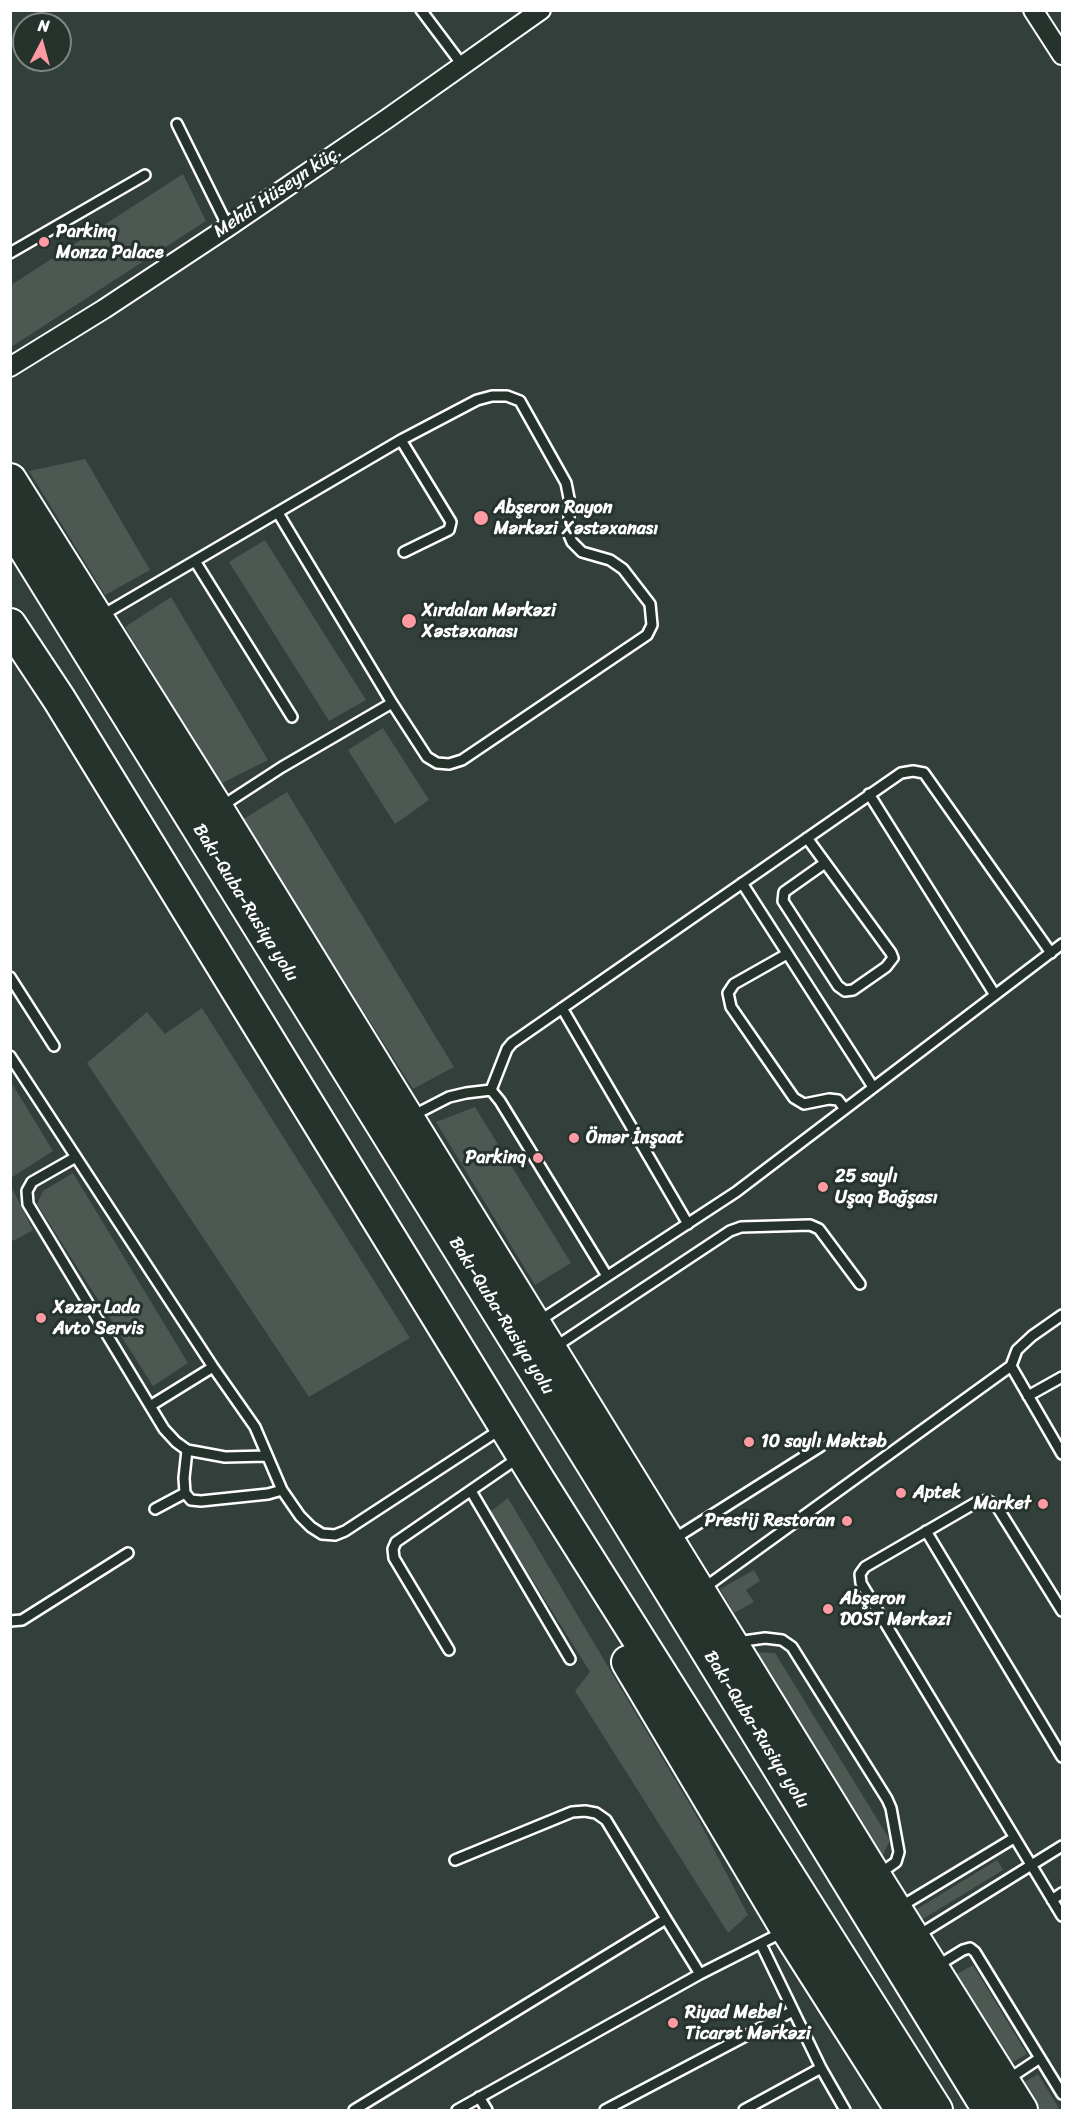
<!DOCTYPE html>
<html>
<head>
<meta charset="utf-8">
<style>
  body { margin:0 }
  #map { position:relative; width:1073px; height:2121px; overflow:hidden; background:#333f3a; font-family:Sriracha,sans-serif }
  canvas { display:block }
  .frame { position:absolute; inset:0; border:12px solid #fff; pointer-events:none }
  .north { position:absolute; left:12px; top:12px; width:60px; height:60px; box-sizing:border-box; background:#26332d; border:2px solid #7d8581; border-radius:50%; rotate:6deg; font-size:16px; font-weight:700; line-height:24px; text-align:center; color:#fff }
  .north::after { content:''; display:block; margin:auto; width:21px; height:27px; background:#ff9aa2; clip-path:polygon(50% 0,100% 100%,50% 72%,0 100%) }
</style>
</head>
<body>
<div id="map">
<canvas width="1073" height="2121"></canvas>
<div class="frame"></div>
<div class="north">N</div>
</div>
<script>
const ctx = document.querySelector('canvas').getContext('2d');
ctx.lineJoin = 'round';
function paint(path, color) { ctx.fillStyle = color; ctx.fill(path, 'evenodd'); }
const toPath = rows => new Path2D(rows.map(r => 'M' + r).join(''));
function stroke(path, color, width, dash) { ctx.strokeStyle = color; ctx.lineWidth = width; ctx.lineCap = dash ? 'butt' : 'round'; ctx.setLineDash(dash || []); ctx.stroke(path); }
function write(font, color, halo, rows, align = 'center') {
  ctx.font = font + ' Sriracha,sans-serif'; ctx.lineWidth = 6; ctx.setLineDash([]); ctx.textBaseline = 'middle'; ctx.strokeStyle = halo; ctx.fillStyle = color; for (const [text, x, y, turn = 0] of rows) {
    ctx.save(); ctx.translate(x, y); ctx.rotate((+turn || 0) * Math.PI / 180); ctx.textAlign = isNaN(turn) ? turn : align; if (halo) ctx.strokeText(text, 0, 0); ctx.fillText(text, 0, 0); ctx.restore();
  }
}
paint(toPath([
  [183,174,206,221,11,347,11,285],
  [85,459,150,570,105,595,29,471],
  [265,540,366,700,329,721,229,562],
  [171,597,268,760,220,784,125,627],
  [383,728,429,800,395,824,348,750],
  [287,792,454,1067,413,1089,242,820],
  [202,1008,410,1338,309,1397,87,1063,147,1012,165,1034],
  [11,1082,53,1151,11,1178,10,1178],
  [475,1107,571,1263,535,1285,436,1122],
  [73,1173,188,1363,153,1386,37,1204,43,1191],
  [10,1184,33,1230,13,1241,10,1237],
  [508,1498,696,1815,748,1915,728,1933,575,1691,590,1672,490,1512],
  [754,1570,760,1581,746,1590,754,1602,734,1613,720,1589],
  [752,1652,775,1653,890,1840,881,1859],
  [997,1860,1003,1870,918,1922,912,1912],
  [973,1965,1027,2054,1011,2063,957,1974],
  [1038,2074,1060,2110,1039,2110,1023,2083]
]), '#4d5853');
const lane = toPath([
  [421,10,463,66],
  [177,124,228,227],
  [10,253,145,175],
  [401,440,451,522,449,530,404,552],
  [195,561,292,717],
  [101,616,401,440,477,400,492,396,507,396,520,401,566,483,569,498,569,535,572,542,582,552,610,560,623,569,650,604,652,625,647,635,462,760,449,764,437,763,427,757,392,703,278,513],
  [869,794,995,995],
  [222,806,282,767,392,703],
  [807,838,891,953,893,958,886,967,853,990,845,991,838,986,783,901,784,892,825,863],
  [742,883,873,1087],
  [787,954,734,984,728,993,731,1007,794,1098,804,1104,829,1099,838,1100,845,1109],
  [10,977,54,1046],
  [562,1008,688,1224],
  [10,1056,213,1367,255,1427,282,1490,300,1516,311,1527,322,1534,335,1535,345,1531,501,1429],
  [491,1090,507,1049,512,1043,901,773,913,771,924,773,1051,953],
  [412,1116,449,1097,466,1093,491,1090,500,1101,607,1276],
  [76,1157,32,1182,27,1191,28,1204,164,1429,176,1442,187,1450,225,1457,267,1456],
  [1062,1315,1032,1336,1017,1350,1011,1366,1062,1454],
  [539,1321,736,1192,1062,944],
  [555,1347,730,1231,741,1227,810,1225,819,1229,860,1284],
  [1028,1396,1062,1377],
  [150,1406,213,1367],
  [187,1450,184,1478,185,1493,191,1500,201,1501,268,1494,282,1490],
  [471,1491,570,1659],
  [155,1509,185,1493],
  [926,1531,1062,1757],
  [674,1539,821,1446],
  [704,1588,1011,1366],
  [1062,1611,996,1505,987,1500,977,1502,865,1567,860,1574,861,1583,1062,1916],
  [10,1621,22,1620,128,1553],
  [737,1642,765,1638,782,1640,792,1647,887,1799,891,1808,899,1852,896,1862,879,1874],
  [449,1650,394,1558,393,1549,396,1542,518,1458],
  [455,1860,572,1812,585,1811,596,1813,606,1820,666,1919],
  [1052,1900,1062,1893],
  [900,1907,1014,1838],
  [917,1936,1062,1846],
  [761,1944,821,2068,845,2110],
  [937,1966,963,1950,970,1948,975,1952,1062,2094],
  [1007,2080,1040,2058],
  [479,2097,487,2110],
  [354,2110,666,1919,700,1974],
  [457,2110,700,1974,783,1932],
  [605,2110,793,2011],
  [744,2110,821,2068]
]);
const street = toPath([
  [1033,10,1062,55],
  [10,367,104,309,228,227,388,118,541,10]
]);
const highway = toPath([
  [10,480,217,809,875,1877,1021,2110],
  [10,524,596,1469,989,2110],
  [10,625,59,699,537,1478,936,2110],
  [628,1662,787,1929,902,2110]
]);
stroke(lane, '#fff', 14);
stroke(street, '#fff', 22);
stroke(highway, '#fff', 36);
stroke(lane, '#26332d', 9);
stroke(street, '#26332d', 18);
stroke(highway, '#26332d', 32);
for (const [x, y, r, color] of [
  [44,242,6,"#ff9aa2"],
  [481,518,8,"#ff9aa2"],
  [409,621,8,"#ff9aa2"],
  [574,1138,6,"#ff9aa2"],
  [538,1158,6,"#ff9aa2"],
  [823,1187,6,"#ff9aa2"],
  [41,1318,6,"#ff9aa2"],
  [749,1442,6,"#ff9aa2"],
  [901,1493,6,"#ff9aa2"],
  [1043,1504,6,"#ff9aa2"],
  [847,1521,6,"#ff9aa2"],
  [828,1609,6,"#ff9aa2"],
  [673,2023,6,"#ff9aa2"]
]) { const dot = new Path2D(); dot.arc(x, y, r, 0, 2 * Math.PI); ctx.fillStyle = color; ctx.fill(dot); stroke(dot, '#26332d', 2); }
write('18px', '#fff', '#26332d', [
  ["Mehdi Hüseyn küç.",278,192,-34],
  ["Bakı-Quba-Rusiya yolu",245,903,58],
  ["Bakı-Quba-Rusiya yolu",501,1316,58],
  ["Bakı-Quba-Rusiya yolu",756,1730,58]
]);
write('bold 18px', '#fff', '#26332d', [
  ["Parkinq",56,232],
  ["Monza Palace",56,253],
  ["Abşeron Rayon",494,508],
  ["Mərkəzi Xəstəxanası",494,529],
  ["Xırdalan Mərkəzi",422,611],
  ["Xəstəxanası",422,632],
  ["Ömər İnşaat",586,1138],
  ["Parkinq",526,1158,"right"],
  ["25 saylı",835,1177],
  ["Uşaq Bağşası",835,1198],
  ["Xəzər Lada",53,1308],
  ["Avto Servis",53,1329],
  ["10 saylı Məktəb",761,1442],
  ["Aptek",913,1493],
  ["Market",1031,1504,"right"],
  ["Prestij Restoran",835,1521,"right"],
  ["Abşeron",840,1599],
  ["DOST Mərkəzi",840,1620],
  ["Riyad Mebel",685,2013],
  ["Ticarət Mərkəzi",685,2034]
], 'left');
</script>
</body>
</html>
